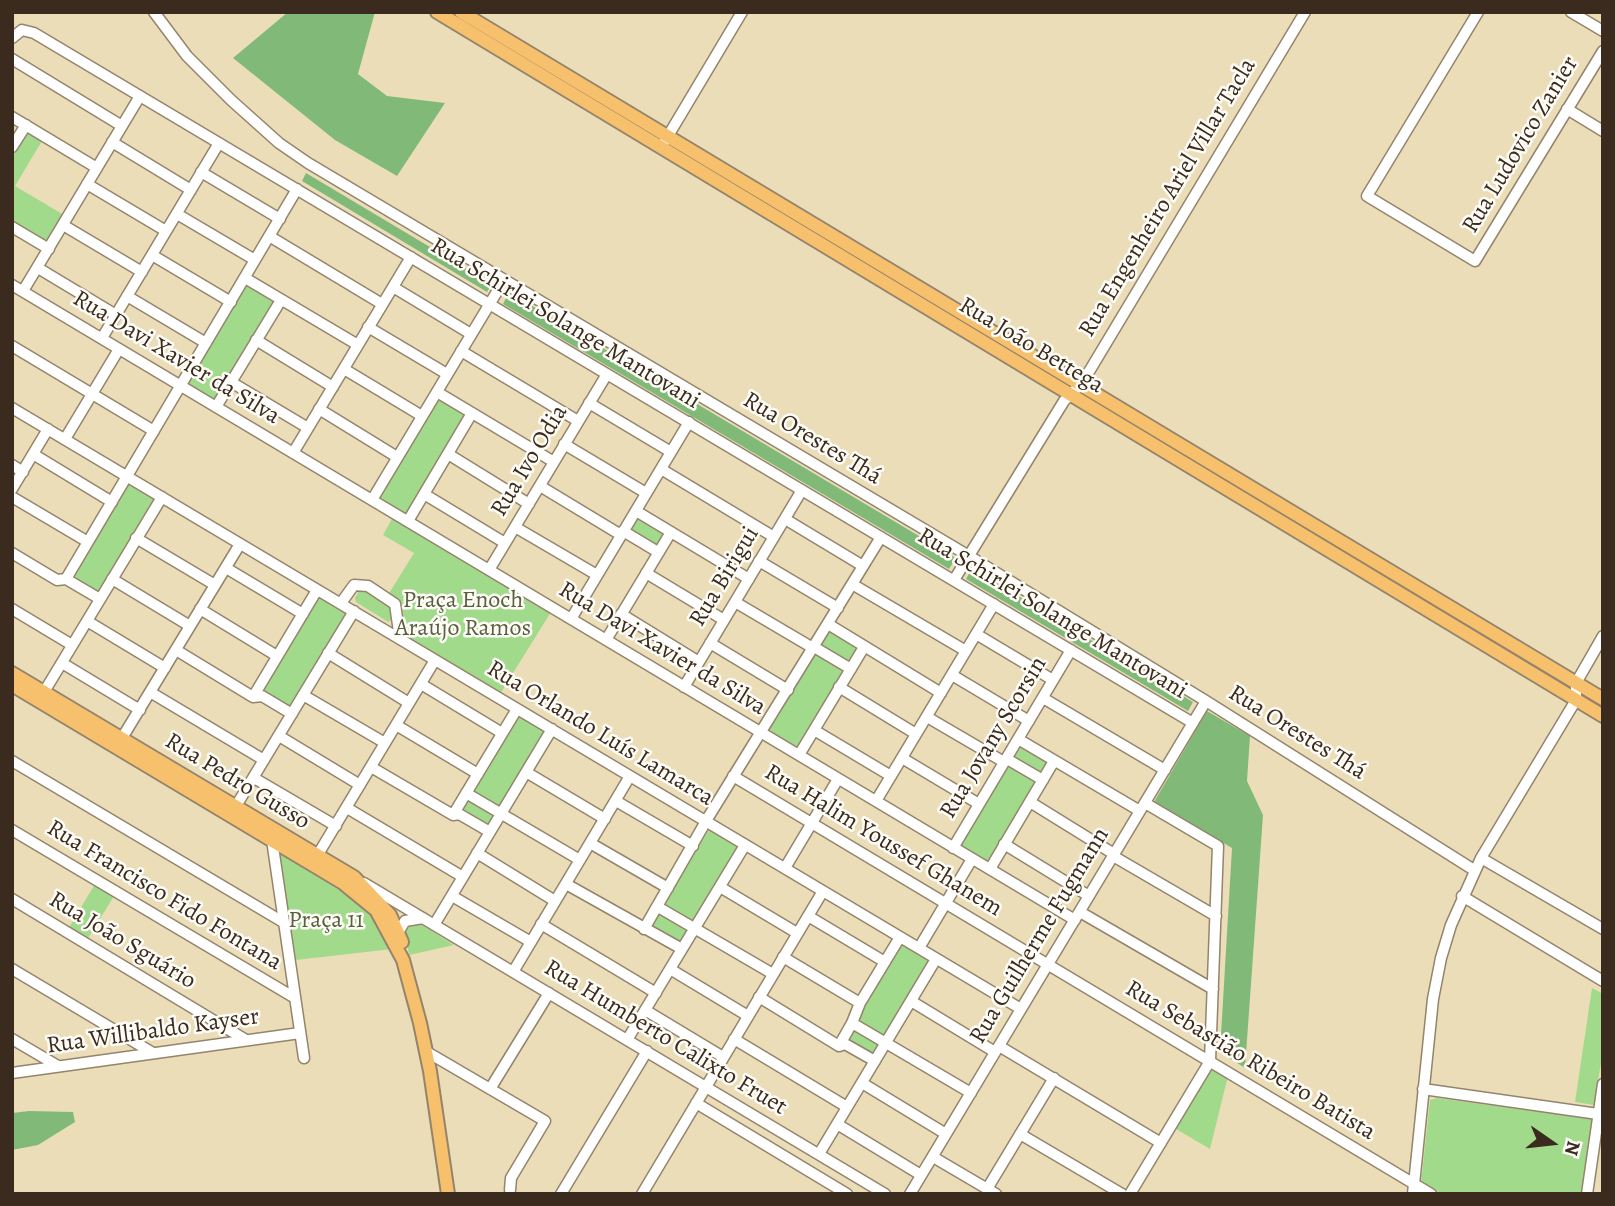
<!DOCTYPE html>
<html>
<head>
<meta charset="utf-8">
<style>
  body { margin:0 }
  #map { position:relative; width:1615px; height:1206px; overflow:hidden; background:#ecddb9; font-family:Alegreya,serif }
  canvas { display:block }
  .frame { position:absolute; inset:0; border:14px solid #3b2a1e; pointer-events:none }
  .north { position:absolute; left:1517px; top:1108px; width:70px; height:70px; -webkit-text-stroke:5px #fdfcf7; paint-order:stroke; rotate:104deg; font-size:19px; font-weight:700; line-height:28px; text-align:center; color:#3b2a1e }
  .north::after { content:''; display:block; margin:auto; width:24px; height:32px; background:#3b2a1e; clip-path:polygon(50% 0,100% 100%,50% 72%,0 100%) }
</style>
</head>
<body>
<div id="map">
<canvas width="1615" height="1206"></canvas>
<div class="frame"></div>
<div class="north">N</div>
</div>
<script>
const ctx = document.querySelector('canvas').getContext('2d');
ctx.lineJoin = 'round';
function paint(path, color) { ctx.fillStyle = color; ctx.fill(path, 'evenodd'); }
const toPath = rows => new Path2D(rows.map(r => 'M' + r).join(''));
function stroke(path, color, width, dash) { ctx.strokeStyle = color; ctx.lineWidth = width; ctx.lineCap = dash ? 'butt' : 'round'; ctx.setLineDash(dash || []); ctx.stroke(path); }
function write(font, color, halo, rows, align = 'center') {
  ctx.font = font + ' Alegreya,serif'; ctx.lineWidth = 5; ctx.setLineDash([]); ctx.textBaseline = 'middle'; ctx.strokeStyle = halo; ctx.fillStyle = color; for (const [text, x, y, turn = 0] of rows) {
    ctx.save(); ctx.translate(x, y); ctx.rotate((+turn || 0) * Math.PI / 180); ctx.textAlign = isNaN(turn) ? turn : align; if (halo) ctx.strokeText(text, 0, 0); ctx.fillText(text, 0, 0); ctx.restore();
  }
}
paint(toPath([
  [26,131,42,141,15,186,64,215,47,243,12,222,12,154],
  [246,282,275,300,215,400,185,382],
  [438,396,468,415,408,515,377,497],
  [127,483,156,499,99,595,71,579],
  [636,516,666,534,658,548,628,529],
  [393,517,551,612,500,694,405,637,402,603,388,595,414,553,383,535],
  [359,591,367,592,392,607,393,617,390,621,388,622,356,602,355,598],
  [320,594,349,612,290,709,261,691],
  [827,630,859,650,799,750,767,730],
  [517,713,547,731,489,828,460,810],
  [1020,745,1048,762,988,863,959,846],
  [710,828,739,845,680,944,651,926],
  [279,853,359,902,374,917,392,949,296,960],
  [95,884,114,896,87,940,68,929],
  [417,924,422,925,454,945,409,955,405,930,412,925],
  [901,942,931,960,873,1057,845,1041,864,1004],
  [1592,988,1603,994,1603,1051,1594,1105,1575,1102],
  [1213,1067,1228,1076,1210,1149,1176,1129],
  [1437,1098,1593,1119,1582,1194,1442,1194,1421,1183,1430,1100]
]), '#a2da8c');
paint(toPath([
  [288,12,375,12,358,74,387,96,445,103,397,176,335,140,233,58],
  [306,173,492,284,487,292,302,181],
  [509,292,956,558,949,569,503,304],
  [972,568,1193,702,1188,711,966,579],
  [1207,711,1250,736,1247,781,1263,815,1245,1068,1220,1052,1232,848,1154,802],
  [29,1111,73,1112,75,1122,38,1145,12,1150,12,1113]
]), '#81ba78');
const minor = toPath([
  [154,12,187,56,231,100,279,143,308,163,969,556,1206,701,1474,870],
  [1478,12,1367,196,1475,261,1603,51],
  [1571,12,1603,31],
  [12,38,22,30,34,33,1193,723],
  [12,59,122,126],
  [1567,109,1603,131],
  [12,117,97,168],
  [665,141,742,12],
  [112,142,191,190],
  [12,147,26,125],
  [201,172,280,219],
  [87,184,166,231],
  [177,214,255,260],
  [63,225,142,272],
  [12,227,49,249],
  [269,236,382,304],
  [152,255,231,302],
  [38,268,116,315],
  [245,278,358,345],
  [12,285,1075,920],
  [393,287,471,334],
  [23,291,140,96],
  [127,296,206,343],
  [368,327,447,374],
  [102,338,219,143],
  [256,340,333,387],
  [12,346,154,431],
  [461,351,578,421],
  [344,369,422,416],
  [231,382,308,428],
  [437,392,554,462],
  [589,403,671,452],
  [216,407,281,300],
  [12,408,1021,1009],
  [319,409,397,457],
  [65,439,119,349],
  [564,444,646,493],
  [293,453,411,257],
  [33,454,112,502],
  [448,454,529,504],
  [12,465,23,472],
  [661,469,774,537],
  [540,486,621,535],
  [12,489,48,429],
  [424,494,505,543],
  [12,497,88,542],
  [372,500,504,280],
  [636,511,749,579],
  [785,519,863,566],
  [408,521,472,413],
  [515,527,597,575],
  [623,531,658,552],
  [136,538,215,585],
  [12,553,57,580,66,579,100,599],
  [759,561,838,608],
  [226,568,303,614],
  [489,570,607,374],
  [646,573,724,620],
  [66,579,297,189],
  [112,579,190,626],
  [954,580,1064,401,1080,385,1090,370,1305,12],
  [852,584,966,651],
  [735,602,813,648],
  [341,603,354,585,368,586,395,604,400,639],
  [12,609,72,645],
  [200,609,277,656],
  [621,614,699,662],
  [571,619,689,422],
  [87,621,165,668],
  [828,624,941,693],
  [976,634,1053,680],
  [606,640,671,532],
  [710,643,788,690],
  [814,647,851,669],
  [176,650,253,697,262,696,292,714],
  [328,653,409,703],
  [62,663,140,710],
  [952,675,1029,721],
  [421,684,502,733],
  [684,687,802,490],
  [839,687,916,734],
  [150,692,264,760],
  [303,695,385,743],
  [41,697,162,497],
  [253,697,317,590],
  [1043,698,1165,770],
  [927,717,1004,762],
  [396,725,478,774],
  [814,730,891,776],
  [279,736,360,785],
  [122,738,240,544],
  [1018,739,1140,811],
  [799,755,864,647],
  [902,758,979,804],
  [1007,759,1043,780],
  [12,761,283,922],
  [371,767,453,815,459,814,490,832],
  [526,772,605,819],
  [733,776,1431,1194],
  [254,778,336,826],
  [466,793,580,860],
  [616,801,693,846],
  [876,801,994,604],
  [1030,802,1114,854],
  [236,806,354,611],
  [347,808,463,877],
  [453,815,517,709],
  [12,830,295,998],
  [273,837,272,840,304,1058],
  [590,843,668,888],
  [1004,844,1089,896],
  [953,848,1071,650],
  [477,853,555,901],
  [1113,856,1216,916],
  [1481,858,1603,929],
  [314,861,435,660],
  [785,868,838,779],
  [990,869,1054,761],
  [364,883,885,1194],
  [566,884,682,949],
  [720,887,797,933],
  [452,896,531,942],
  [1462,896,1603,981],
  [12,899,246,1040],
  [658,907,773,974],
  [1080,912,1213,989],
  [808,916,885,962],
  [541,924,656,993],
  [434,925,552,729],
  [644,929,709,816,881,537],
  [399,931,405,921,423,918],
  [919,948,972,859],
  [783,957,860,1003],
  [12,969,153,1053],
  [670,969,748,1016],
  [513,972,630,776],
  [759,997,839,1046,845,1044,875,1061],
  [911,1001,995,1052],
  [645,1010,723,1057],
  [852,1023,971,1093],
  [12,1039,58,1066],
  [734,1039,847,1107],
  [627,1040,745,845],
  [839,1046,852,1023,860,1003,900,937],
  [999,1046,1161,1143],
  [427,1052,545,1121,511,1178,510,1190],
  [12,1073,300,1033],
  [862,1083,946,1134],
  [490,1089,549,993],
  [1423,1089,1598,1114],
  [696,1103,847,1194],
  [837,1124,921,1175],
  [1020,1134,1122,1194],
  [819,1154,936,959],
  [933,1157,996,1194],
  [987,1189,1054,1078],
  [561,1194,647,1051],
  [642,1194,823,891],
  [910,1194,1206,701],
  [1130,1194,1210,1061,1218,846,1145,803],
  [1413,1194,1433,999,1441,958,1451,925,1481,858,1576,700,1576,683,1603,636],
  [1587,1194,1603,1084]
]);
const major = toPath([
  [437,12,1603,716],
  [461,12,1603,699],
  [12,673,354,877,390,915,402,942],
  [12,685,343,883,376,910,403,960,420,1023,430,1071,448,1194]
]);
stroke(minor, '#94846c', 13);
stroke(major, '#94846c', 16);
stroke(minor, '#fff', 10);
stroke(major, '#f7c06c', 12);
write('24px', '#3b2a1e', '#fdfcf7', [
  ["Rua Ludovico Zanier",1521,145,-59],
  ["Rua Engenheiro Ariel Villar Tacla",1168,198,-59],
  ["Rua Schirlei Solange Mantovani",565,324,31],
  ["Rua João Bettega",1031,346,31],
  ["Rua Davi Xavier da Silva",176,358,31],
  ["Rua Orestes Thá",812,439,31],
  ["Rua Ivo Odia",530,461,-59],
  ["Rua Birigui",725,577,-59],
  ["Rua Schirlei Solange Mantovani",1052,614,31],
  ["Rua Davi Xavier da Silva",662,649,31],
  ["Rua Orestes Thá",1297,733,32],
  ["Rua Orlando Luís Lamarca",600,734,31],
  ["Rua Jovany Scorsin",994,738,-59],
  ["Rua Pedro Gusso",237,782,31],
  ["Rua Halim Youssef Ghanem",883,841,31],
  ["Rua Francisco Fido Fontana",164,896,31],
  ["Rua Guilherme Fugmann",1040,936,-59],
  ["Rua João Sguário",122,941,31],
  ["Rua Willibaldo Kayser",153,1032,-8],
  ["Rua Humberto Calixto Fruet",665,1038,31],
  ["Rua Sebastião Ribeiro Batista",1250,1061,31]
]);
write('24px', '#5a5f3f', '#fdfcf7', [
  ["Praça Enoch",463,601],
  ["Araújo Ramos",463,629],
  ["Praça 11",326,921]
]);
</script>
</body>
</html>
